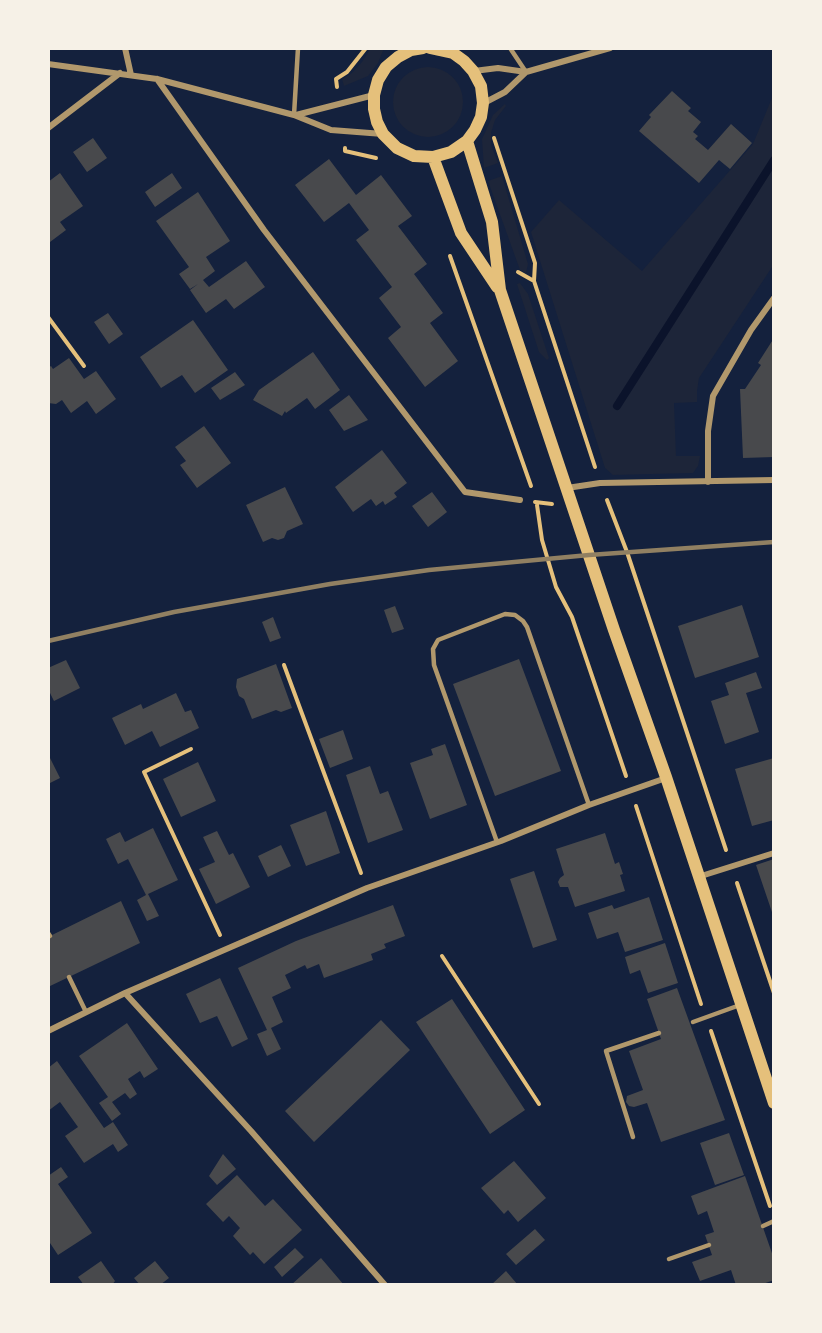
<!DOCTYPE html>
<html>
<head>
<meta charset="utf-8">
<style>
  body { margin:0 }
  #map { position:relative; width:822px; height:1333px; overflow:hidden; background:#14213d; font-family:"PT Serif",serif }
  canvas { display:block }
  .frame { position:absolute; inset:0; border:50px solid #f6f1e7; pointer-events:none }
</style>
</head>
<body>
<div id="map">
<canvas width="822" height="1333"></canvas>
<div class="frame"></div>
</div>
<script>
const ctx = document.querySelector('canvas').getContext('2d');
ctx.lineJoin = 'round';
function paint(path, color) { ctx.fillStyle = color; ctx.fill(path, 'evenodd'); }
const toPath = rows => new Path2D(rows.map(r => 'M' + r).join(''));
function stroke(path, color, width, dash) { ctx.strokeStyle = color; ctx.lineWidth = width; ctx.lineCap = dash ? 'butt' : 'round'; ctx.setLineDash(dash || []); ctx.stroke(path); }
paint(toPath([
  [371,48,384,48,378,63,368,76,344,86,342,79,352,73,362,62],
  '393 102a35 35 0 1 1 70 0a35 35 0 1 1-70 0Z',
  [774,93,774,264,699,378,697,391,697,402,674,403,676,456,700,456,698,466,693,473,613,475,605,468,531,232,559,200,642,271,753,144],
  [505,104,506,106,495,120,491,133,491,145,498,163,484,168,482,139,493,115],
  [502,176,528,264,526,273,520,270,488,181],
  [520,283,528,294,549,358,547,360,539,352,517,284]
]), '#1d2539');
stroke(toPath([
  [617,406,774,160]
]), '#0b132b', 8);
paint(toPath([
  [672,91,691,108,688,111,701,122,693,132,698,136,695,139,708,150,731,124,752,143,730,169,719,160,699,183,639,131,651,117,649,115],
  [93,138,107,158,87,172,73,152],
  [329,159,356,195,381,175,412,216,398,226,427,264,414,274,443,313,430,323,458,361,425,387,388,338,401,327,379,298,392,287,356,240,369,230,349,203,324,222,295,185],
  [60,173,83,206,60,222,66,230,50,242,48,239,48,182],
  [172,173,182,188,155,207,145,192],
  [198,192,230,241,206,257,215,271,203,280,209,287,246,261,265,287,234,309,226,299,206,313,190,290,198,284,190,289,179,274,189,267,156,221],
  [108,313,123,334,109,344,94,322],
  [193,320,228,370,195,393,182,375,161,388,140,357],
  [774,338,774,457,743,458,740,389,745,389,761,365,758,363],
  [313,352,340,390,315,409,307,398,286,413,285,411,282,416,253,400,259,390],
  [69,358,84,379,96,371,116,399,96,414,87,401,71,413,62,400,56,404,48,403,48,368,51,366,53,369],
  [235,372,245,385,220,400,211,388],
  [349,395,368,420,344,431,329,410],
  [204,426,231,463,197,488,180,465,186,461,175,447],
  [382,450,407,483,394,493,397,497,385,505,383,501,376,506,371,499,353,512,335,487],
  [285,487,303,524,287,531,284,538,278,540,272,538,263,542,246,505],
  [432,492,447,512,428,527,412,506],
  [742,605,759,657,695,678,678,626],
  [395,606,404,629,392,633,384,610],
  [273,617,281,638,270,642,262,622],
  [519,659,561,771,495,796,453,684],
  [66,660,80,688,54,701,48,689,48,668],
  [276,664,292,708,281,712,276,710,252,719,244,699,239,696,236,687,237,679],
  [756,672,762,688,746,693,759,732,725,744,711,701,729,695,725,683],
  [176,693,185,712,191,710,199,728,160,747,152,731,125,745,112,718,141,704,143,709],
  [343,730,353,759,330,768,319,739],
  [445,744,467,805,430,819,410,763,433,755,431,749],
  [48,754,60,778,48,784],
  [774,758,774,820,752,826,735,769],
  [198,762,216,801,181,817,163,779],
  [370,766,380,794,388,791,403,830,368,843,346,775],
  [326,811,340,853,306,866,290,825],
  [153,828,178,880,148,894,159,916,147,921,137,900,146,895,128,859,118,864,106,839,120,832,125,842],
  [217,831,229,855,233,853,250,887,216,904,199,869,215,862,203,837],
  [605,833,615,864,619,862,623,874,620,875,625,891,575,907,568,887,560,887,558,882,560,878,564,875,556,849],
  [281,845,291,866,268,877,258,856],
  [774,859,774,918,756,865],
  [534,871,557,940,533,948,510,879],
  [649,897,663,940,625,952,618,932,597,939,588,913,612,905,614,909],
  [121,901,140,943,48,987,48,937],
  [393,905,405,936,384,944,386,948,371,954,373,960,324,978,319,964,307,969,305,965,285,975,291,988,272,997,283,1022,271,1028,281,1049,267,1056,257,1034,267,1030,238,968,296,941],
  [665,943,678,983,648,993,640,970,630,974,625,957],
  [220,978,248,1039,232,1047,217,1016,200,1023,186,994],
  [677,988,725,1120,661,1142,647,1103,634,1107,629,1106,626,1102,627,1096,643,1090,629,1051,661,1039,647,999],
  [452,999,525,1110,490,1134,416,1022],
  [381,1020,410,1050,314,1142,285,1111],
  [127,1023,158,1069,144,1078,140,1071,128,1079,137,1094,130,1099,125,1093,112,1102,121,1114,112,1121,99,1103,108,1097,79,1056],
  [57,1061,104,1128,113,1122,128,1145,118,1152,113,1144,84,1163,65,1136,78,1127,60,1102,48,1111,48,1068],
  [729,1133,744,1175,715,1185,700,1143],
  [223,1154,236,1169,217,1185,209,1176],
  [514,1161,546,1198,518,1222,508,1210,504,1214,481,1188],
  [61,1167,68,1177,58,1184,92,1233,58,1255,48,1240,48,1176],
  [237,1175,265,1206,273,1199,302,1230,264,1264,253,1252,250,1255,233,1236,240,1228,229,1216,223,1222,206,1204],
  [745,1176,774,1259,774,1280,760,1285,736,1285,731,1270,700,1281,692,1262,712,1255,705,1235,714,1232,707,1211,698,1215,691,1196],
  [535,1229,545,1240,516,1265,506,1254],
  [295,1248,304,1257,282,1277,274,1267],
  [321,1258,344,1285,291,1285],
  [101,1261,115,1281,112,1285,84,1285,78,1277],
  [155,1261,169,1278,160,1285,140,1285,134,1278],
  [506,1271,518,1285,491,1285]
]), '#48494c');
stroke(toPath([
  [337,87,336,79,347,72,366,48],
  [494,138,535,263,534,281],
  [345,148,345,151,376,158],
  [450,256,531,486],
  [518,272,534,281,595,467],
  [48,317,84,366],
  [607,500,627,552,726,850],
  [535,502,552,504],
  [537,505,542,540,556,587,572,617,626,776],
  [284,665,361,873],
  [191,749,144,772,220,935],
  [636,806,701,1004],
  [737,883,774,993],
  [442,956,539,1104],
  [711,1031,770,1206]
]), '#e5c07b', 4);
stroke(toPath([
  [510,48,526,72],
  [294,115,298,48],
  [497,842,434,665,433,649,438,640,505,614,515,615,523,621,527,627,589,805],
  [48,933,50,936],
  [69,977,86,1012],
  [693,1022,740,1005],
  [633,1137,606,1051,659,1033],
  [763,1226,774,1221],
  [669,1259,709,1245]
]), '#b1986c', 4.5);
stroke(toPath([
  [125,48,131,75],
  [48,64,157,79,294,115,331,130,383,134],
  [474,71,498,68,526,72,610,48],
  [157,79,264,230,465,492,520,500],
  [484,103,505,92,526,72],
  [296,115,374,95],
  [48,128,120,73],
  [708,482,708,431,713,396,751,330,774,298],
  [567,488,600,483,774,480],
  [698,877,774,853],
  [125,993,251,1131,385,1285],
  [48,1031,125,993,367,888,501,841,589,805,666,778]
]), '#b1986c', 6);
stroke(toPath([
  [423,48,411,50,398,57,386,67,378,80,374,95,374,109,377,122,383,134,397,148,414,156,433,157,451,152,467,141,475,130,481,117,483,103,481,86,473,71,464,61,453,53,430,48],
  [467,141,492,222,500,290,614,630,666,777,774,1103],
  [433,157,461,233,497,287]
]), '#e5c07b', 12);
stroke(toPath([
  [48,641,174,612,330,584,429,570,589,555,774,542]
]), '#918062', 4.5);
</script>
</body>
</html>
